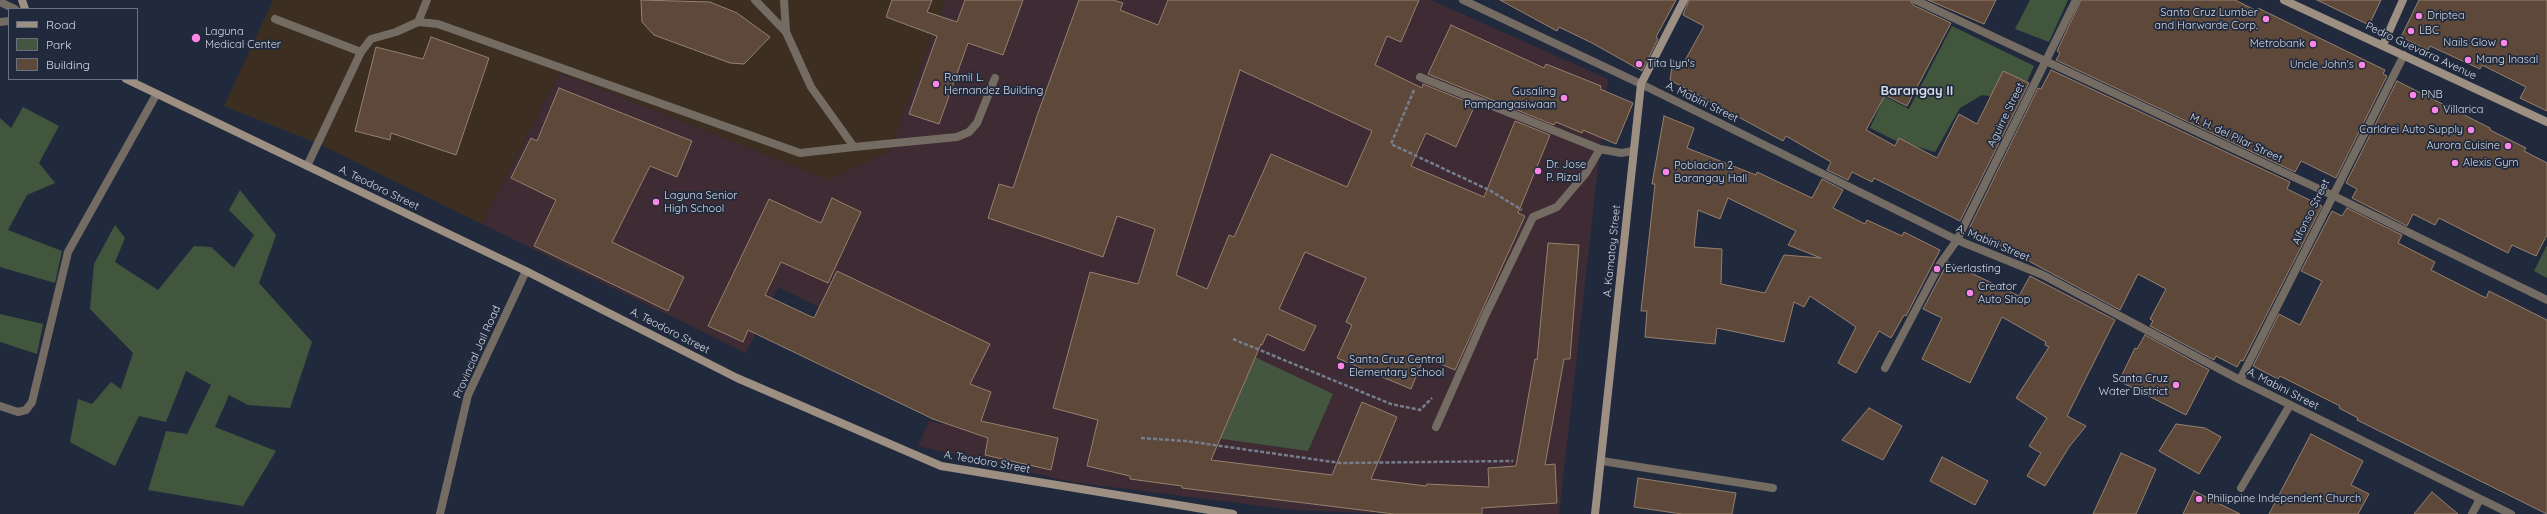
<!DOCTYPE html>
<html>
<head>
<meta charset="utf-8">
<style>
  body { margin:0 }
  #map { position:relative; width:2547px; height:514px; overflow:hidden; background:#212a3d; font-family:Quicksand,sans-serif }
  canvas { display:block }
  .legend { position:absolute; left:8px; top:8px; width:130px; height:72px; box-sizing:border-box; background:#212a3d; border:1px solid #697081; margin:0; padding:5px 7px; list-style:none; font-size:12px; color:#d4dae6 }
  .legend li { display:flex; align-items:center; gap:8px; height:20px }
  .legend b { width:20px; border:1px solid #697081 }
</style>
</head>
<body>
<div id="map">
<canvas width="2547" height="514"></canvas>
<ul class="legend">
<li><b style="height:5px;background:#9d8f82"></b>Road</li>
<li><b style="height:11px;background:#445640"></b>Park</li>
<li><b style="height:11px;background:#5d4839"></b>Building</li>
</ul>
</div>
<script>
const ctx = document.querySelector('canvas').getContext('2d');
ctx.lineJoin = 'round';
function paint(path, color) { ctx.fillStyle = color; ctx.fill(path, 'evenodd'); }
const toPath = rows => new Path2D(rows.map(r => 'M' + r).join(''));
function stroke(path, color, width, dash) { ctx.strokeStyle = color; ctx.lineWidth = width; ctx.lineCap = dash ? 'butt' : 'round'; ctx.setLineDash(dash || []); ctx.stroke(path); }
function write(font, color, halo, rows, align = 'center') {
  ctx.font = font + ' Quicksand,sans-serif'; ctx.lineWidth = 3.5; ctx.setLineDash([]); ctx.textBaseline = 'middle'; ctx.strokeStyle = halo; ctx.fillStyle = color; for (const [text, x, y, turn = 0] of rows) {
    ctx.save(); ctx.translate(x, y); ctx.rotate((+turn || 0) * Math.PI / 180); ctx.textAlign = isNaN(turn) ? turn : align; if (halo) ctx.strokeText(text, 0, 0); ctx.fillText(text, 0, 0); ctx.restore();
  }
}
paint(toPath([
  [273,0,946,0,890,151,829,180,560,73,482,224,317,143,224,106]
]), '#3c2f21');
paint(toPath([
  [946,0,1431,0,1608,79,1559,514,1389,514,1293,510,1071,482,918,446,929,421,942,424,956,375,778,287,746,353,482,224,560,73,829,180,890,151]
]), '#3e2b33');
paint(toPath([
  [2547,245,2547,278,2534,271],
  [1238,349,1333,394,1308,451,1194,435]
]), '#445640');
paint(toPath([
  [2030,0,2068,0,2049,42,2015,29],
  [1952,26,2034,66,2025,86,1994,97,1982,95,1960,108,1935,152,1894,140,1870,128,1881,104,1871,99,1876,92,1909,109],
  [23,107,59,126,39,163,55,183,27,195,8,230,62,251,55,283,0,267,0,118,11,128],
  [240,190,276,235,259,283,312,342,290,408,248,405,229,395,215,427,276,451,243,506,148,490,166,431,187,434,211,385,186,371,166,422,139,416,115,466,70,442,78,399,92,404,111,382,121,389,133,353,90,309,94,264,115,225,125,238,115,262,158,290,194,246,211,247,234,268,254,235,229,210],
  [0,314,43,324,37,354,0,342]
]), '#42563d');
const building = toPath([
  [641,0,710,2,737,13,770,37,744,64,730,63,654,35,642,22,641,0],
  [892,0,932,0,927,12,957,22,965,0,1023,0,1003,55,968,43,939,124,909,114,937,36,886,17,892,0],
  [1079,0,1113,0,1123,3,1120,10,1158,25,1168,0,1419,0,1401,42,1387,36,1375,65,1422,88,1423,84,1475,105,1456,147,1426,133,1411,166,1484,197,1515,121,1550,135,1518,213,1525,216,1455,370,1424,357,1411,389,1337,358,1352,325,1346,322,1366,278,1305,252,1279,309,1316,326,1304,351,1267,334,1262,345,1261,344,1211,460,1332,475,1362,402,1397,417,1371,479,1426,486,1427,484,1489,487,1488,468,1516,466,1535,359,1537,360,1548,243,1579,245,1570,359,1564,359,1545,465,1555,464,1557,503,1482,508,1482,514,1394,514,1182,488,1182,486,1130,479,1130,476,1087,466,1098,420,1053,408,1090,272,1138,284,1155,229,1117,216,1103,257,988,218,999,184,1013,188,1038,113,1079,0],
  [1240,70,1372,131,1347,187,1271,154,1234,237,1229,235,1207,289,1176,275,1240,70],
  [1500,0,1676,0,1656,37,1658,39,1642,71,1592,43,1559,27,1557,31,1500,0],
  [1689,0,1910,0,1913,5,1951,23,1907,106,1885,95,1866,130,1895,146,1899,138,1937,158,1959,114,1977,124,2003,71,2029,83,1960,221,1874,178,1872,182,1852,172,1848,180,1827,170,1831,162,1786,136,1783,141,1670,80,1673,60,1682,66,1704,26,1683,15,1689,0],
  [1928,0,1996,0,1984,24,1928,0],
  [2081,0,2235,0,2257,11,2258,8,2385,70,2383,74,2387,76,2336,178,2301,161,2295,172,2056,60,2060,53,2057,51,2081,0],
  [2317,0,2381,0,2369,25,2317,0],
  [2419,0,2547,0,2547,111,2520,98,2526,87,2482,65,2480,69,2430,46,2428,50,2401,37,2419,0],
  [1451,25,1544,68,1546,64,1601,86,1600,89,1633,103,1616,144,1583,130,1582,133,1556,122,1554,125,1428,74,1451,25],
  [431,37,489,58,456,155,391,133,390,140,355,131,376,47,423,59,431,37],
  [2051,70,2290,182,2287,189,2322,206,2243,361,2241,360,2237,367,2216,356,2214,360,2150,326,2153,321,2150,319,2166,289,2138,274,2120,310,1969,229,2038,88,2041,89,2051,70],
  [2397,81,2490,128,2490,130,2526,148,2524,151,2547,163,2547,235,2536,256,2512,245,2508,253,2439,218,2435,225,2413,214,2407,226,2352,198,2357,189,2346,183,2397,81],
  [559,88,692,141,677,177,650,166,612,242,684,277,668,311,534,246,556,200,511,178,531,138,537,141,559,88],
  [1664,116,1694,128,1687,148,1756,175,1757,172,1812,198,1822,179,1843,190,1833,208,1865,224,1867,220,1902,236,1904,232,1940,250,1906,316,1904,315,1891,338,1879,331,1856,373,1838,363,1856,327,1810,296,1804,307,1794,302,1784,342,1717,328,1715,344,1645,337,1647,311,1641,311,1655,184,1652,184,1664,116],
  [1728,198,1796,231,1788,245,1821,258,1784,255,1765,293,1721,284,1722,249,1694,247,1698,210,1720,219,1728,198],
  [832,198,861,212,828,283,781,262,765,295,814,318,837,271,990,344,970,384,991,392,981,421,1058,438,1051,470,985,455,988,438,933,419,748,330,743,342,708,326,769,199,821,223,832,198],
  [2347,208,2402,235,2398,243,2435,262,2431,270,2486,298,2489,291,2547,320,2547,514,2357,420,2358,418,2339,408,2340,406,2280,376,2278,379,2253,366,2279,314,2300,325,2322,281,2301,271,2332,211,2342,216,2347,208],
  [1948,262,2019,296,2030,276,2115,320,2067,416,2086,426,2069,447,2045,486,2027,476,2041,453,2029,446,2047,418,2016,398,2049,347,2045,345,2046,342,2002,317,1970,383,1922,359,1942,318,1923,309,1948,262],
  [2145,335,2209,370,2186,415,2119,381,2135,348,2137,349,2145,335],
  [1869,408,1902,426,1883,460,1842,440,1869,408],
  [2176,424,2205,428,2221,437,2199,474,2159,451,2176,424],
  [2311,434,2363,461,2351,485,2369,494,2358,514,2269,514,2311,434],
  [2121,453,2156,469,2136,514,2093,514,2121,453],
  [1942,457,1988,481,1975,505,1930,481,1942,457],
  [1638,478,1736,493,1732,514,1682,514,1634,507,1638,478],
  [2194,491,2240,514,2183,514,2194,491],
  [2432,492,2458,514,2414,514,2432,492]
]);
paint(building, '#5d4839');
stroke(building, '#96806f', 1);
stroke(toPath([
  [1414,90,1391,144,1491,191,1522,210],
  [1233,339,1391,404,1420,410,1432,398],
  [1141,438,1186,441,1340,463,1513,461]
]), '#767e8e', 2.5, [4, 2]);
stroke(toPath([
  [784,0,786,32],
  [0,2,15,9],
  [275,19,361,52,371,39,396,32,418,22,427,0],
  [0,22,9,21],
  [418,22,438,24,800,153,854,147,811,87,786,32,755,0],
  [1420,77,1600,149,1621,153,1633,151],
  [854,147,957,137,969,132,977,123,995,78],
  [307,166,361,52],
  [1885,368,1940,264,1957,240],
  [1436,427,1486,314,1533,217,1557,207,1586,173,1600,149],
  [1602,461,1773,488],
  [2241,488,2290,405]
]), '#746b63', 8);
stroke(toPath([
  [1463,0,1641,84,1957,240,2043,275,2240,380,2511,514],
  [1915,0,2332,195,2547,300],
  [1957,240,2076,0],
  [2240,380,2404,55],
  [0,406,18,412,26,410,32,402,68,252,156,95],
  [440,514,468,395,526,271],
  [2472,514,2480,499]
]), '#746b63', 8);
stroke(toPath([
  [22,0,25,9],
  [2284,0,2547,122],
  [2383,45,2403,0],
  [126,79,526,271,737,378,941,466,1233,514],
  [1595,514,1641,84,1684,0]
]), '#9d8f82', 8);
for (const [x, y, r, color] of [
  [2419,16,4,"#fc86e4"],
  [2266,19,4,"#fc86e4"],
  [2411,31,4,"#fc86e4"],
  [196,38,5,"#fc86e4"],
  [2504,43,4,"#fc86e4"],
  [2313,44,4,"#fc86e4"],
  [2468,60,4,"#fc86e4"],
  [1639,64,4,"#fc86e4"],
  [2362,65,4,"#fc86e4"],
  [936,84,4,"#fc86e4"],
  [2413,95,4,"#fc86e4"],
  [1564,98,4,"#fc86e4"],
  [2435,110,4,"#fc86e4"],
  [2471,130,4,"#fc86e4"],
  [2508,146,4,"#fc86e4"],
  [2455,163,4,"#fc86e4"],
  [1538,171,4,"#fc86e4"],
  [1666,172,4,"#fc86e4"],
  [656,202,4,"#fc86e4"],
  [1937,269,4,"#fc86e4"],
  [1970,293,4,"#fc86e4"],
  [1341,366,4,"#fc86e4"],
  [2176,385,4,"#fc86e4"],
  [2199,499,4,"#fc86e4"]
]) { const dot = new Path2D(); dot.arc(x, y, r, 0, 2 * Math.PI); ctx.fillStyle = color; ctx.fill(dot); stroke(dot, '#212a3d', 1.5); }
write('11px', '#d4dae6', '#212a3d', [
  ["Santa Cruz Lumber",2258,13,"right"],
  ["and Harwarde Corp.",2258,26,"right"],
  ["Driptea",2427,16],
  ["LBC",2419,31],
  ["Laguna",205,32],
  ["Medical Center",205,45],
  ["Nails Glow",2496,43,"right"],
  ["Metrobank",2305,44,"right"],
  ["Mang Inasal",2476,60],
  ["Tita Lyn's",1647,64],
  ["Uncle John's",2354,65,"right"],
  ["Ramil L.",944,78],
  ["Hernandez Building",944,91],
  ["Gusaling",1556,92,"right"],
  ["Pampangasiwaan",1556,105,"right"],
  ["PNB",2421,95],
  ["Villarica",2443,110],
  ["Carldrei Auto Supply",2463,130,"right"],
  ["Aurora Cuisine",2500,146,"right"],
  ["Alexis Gym",2463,163],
  ["Dr. Jose",1546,165],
  ["P. Rizal",1546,178],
  ["Poblacion 2",1674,166],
  ["Barangay Hall",1674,179],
  ["Laguna Senior",664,196],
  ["High School",664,209],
  ["Everlasting",1945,269],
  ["Creator",1978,287],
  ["Auto Shop",1978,300],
  ["Santa Cruz Central",1349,360],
  ["Elementary School",1349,373],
  ["Santa Cruz",2168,379,"right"],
  ["Water District",2168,392,"right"],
  ["Philippine Independent Church",2207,499]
], 'left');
write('11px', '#d4dae6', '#212a3d', [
  ["Pedro Guevarra Avenue",2421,51,25],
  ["A. Mabini Street",1702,102,26],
  ["Aguirre Street",2006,115,-64],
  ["M. H. del Pilar Street",2236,138,25],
  ["A. Teodoro Street",379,188,26],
  ["Alfonso Street",2311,212,-64],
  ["A. Mabini Street",1993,243,23],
  ["A. Kamatoy Street",1612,251,-84],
  ["A. Teodoro Street",670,331,27],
  ["Provincial Jail Road",477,352,-66],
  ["A. Mabini Street",2283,389,27],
  ["A. Teodoro Street",987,462,10]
]);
write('bold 13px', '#d4dae6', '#212a3d', [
  ["Barangay II",1917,91]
]);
</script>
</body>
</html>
